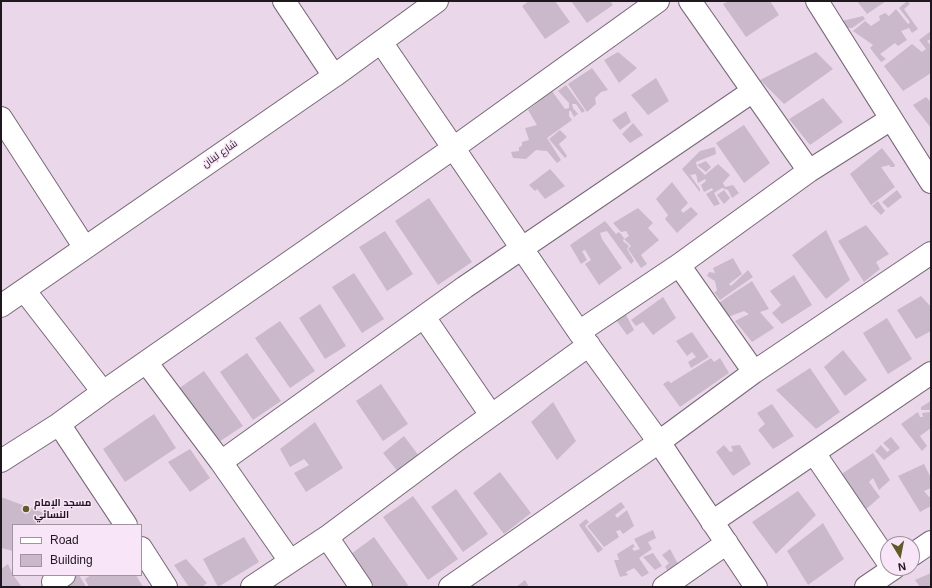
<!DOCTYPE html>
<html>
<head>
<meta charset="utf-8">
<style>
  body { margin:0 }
  #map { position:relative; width:932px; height:588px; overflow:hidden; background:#ead8ea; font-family:Arial,sans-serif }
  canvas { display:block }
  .frame { position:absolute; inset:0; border:2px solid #1f181f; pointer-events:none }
  .legend { position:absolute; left:12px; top:524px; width:130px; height:52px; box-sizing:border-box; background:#f8e5f7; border:1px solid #a193a1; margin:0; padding:5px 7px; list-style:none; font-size:12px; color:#1f181f }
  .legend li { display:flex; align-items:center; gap:8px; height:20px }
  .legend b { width:20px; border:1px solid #a193a1 }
  .north { position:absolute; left:880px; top:536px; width:40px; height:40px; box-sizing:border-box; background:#f8e5f7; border:1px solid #a193a1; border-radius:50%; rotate:170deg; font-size:11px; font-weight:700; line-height:16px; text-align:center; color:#1f181f }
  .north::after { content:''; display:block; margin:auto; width:14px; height:18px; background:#615b27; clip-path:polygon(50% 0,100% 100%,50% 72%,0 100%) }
</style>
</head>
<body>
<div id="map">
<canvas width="932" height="588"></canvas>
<div class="frame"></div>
<ul class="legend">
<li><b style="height:5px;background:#fff"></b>Road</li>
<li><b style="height:11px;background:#cab9ca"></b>Building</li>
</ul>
<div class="north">N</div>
</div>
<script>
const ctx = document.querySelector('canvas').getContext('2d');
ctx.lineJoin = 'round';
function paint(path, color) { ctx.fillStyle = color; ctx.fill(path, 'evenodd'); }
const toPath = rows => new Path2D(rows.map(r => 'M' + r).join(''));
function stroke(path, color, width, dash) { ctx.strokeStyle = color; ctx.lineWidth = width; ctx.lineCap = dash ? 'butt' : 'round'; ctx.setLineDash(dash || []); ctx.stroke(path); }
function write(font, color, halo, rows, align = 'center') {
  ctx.font = font + ' Arial,Cairo,sans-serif'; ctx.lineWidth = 3; ctx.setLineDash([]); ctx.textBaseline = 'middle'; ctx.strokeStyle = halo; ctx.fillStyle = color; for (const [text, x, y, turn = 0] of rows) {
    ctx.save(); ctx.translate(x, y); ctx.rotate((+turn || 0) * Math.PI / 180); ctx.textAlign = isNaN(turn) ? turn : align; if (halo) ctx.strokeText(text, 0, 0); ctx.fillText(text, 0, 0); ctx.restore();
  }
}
paint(toPath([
  [529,1,555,1,570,22,545,39,522,6],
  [571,1,610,1,613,5,587,23],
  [729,1,770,1,779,15,746,37,723,4],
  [857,1,886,1,867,14],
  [907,1,910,4,904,9,918,29,912,33,909,28,901,31,907,40,898,46,895,43,880,54,886,59,881,62,870,48,873,45,853,31,865,21,871,26,880,20,879,16,885,13,889,16,896,9,908,24,910,22,899,8],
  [863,16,865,19,852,28,846,28,842,21],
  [931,31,931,39,927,41,931,46,931,73,903,91,884,66,912,44,922,52,926,49,919,40],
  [618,52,637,68,619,83,604,60],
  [816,52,833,69,784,104,760,80],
  [592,68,608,90,601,92,595,98,596,104,587,112,568,84],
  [656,78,669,101,648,115,631,95],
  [566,85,585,111,582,113,576,104,572,104,573,108,578,114,574,117,571,111,569,111,569,116,572,120,547,138,561,160,557,163,547,151,536,150,526,159,513,158,511,152,519,151,519,147,522,146,522,142,529,140,525,128,537,125,528,110,552,91,565,109,569,108,569,103,558,91],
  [926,97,930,101,931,99,931,128,913,105],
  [823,98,843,122,810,145,789,119],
  [626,111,631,122,620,130,612,120],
  [633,123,643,135,630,143,622,134],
  [744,125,770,163,744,183,716,143],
  [560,130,567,137,559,144,567,156,565,158,549,139],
  [715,147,716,154,696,162,697,167,705,175,718,164,730,175,723,183,725,187,733,185,739,193,732,198,728,190,722,188,714,193,720,204,714,206,706,194,713,190,712,188,704,192,701,185,706,181,705,179,698,183,696,174,690,175,700,189,700,192,682,169,700,151],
  [882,148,895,165,894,167,890,167,890,165,881,167,895,187,871,205,850,174],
  [706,161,711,167,706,172,697,165],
  [550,169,565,186,545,199,537,189,535,191,529,185],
  [672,182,688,203,681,210,683,213,691,207,698,214,677,233,665,219,668,215,656,199],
  [724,190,730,198,724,204,717,195],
  [897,190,902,197,888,208,882,202],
  [429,198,472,262,438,285,395,221],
  [878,201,885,211,881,215,872,206],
  [638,208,653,223,648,228,659,240,641,255,647,264,641,268,628,249,631,246,624,239,629,236,626,231,621,232,613,223],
  [605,221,616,234,619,232,624,238,623,241,629,246,627,249,634,261,631,264,607,231,600,233,602,239,622,268,599,285,585,264,591,260,585,250,582,251,587,260,581,264,570,245],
  [866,225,889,254,876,262,880,269,864,282,838,241],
  [826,230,850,280,826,299,792,255],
  [385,231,413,274,387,291,359,247],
  [733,258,742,274,729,284,731,286,748,270,753,277,720,300,714,292,717,291,715,281,707,276,709,272,715,273,713,268],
  [354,273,384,319,362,333,332,287],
  [794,275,812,305,782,324,772,313,781,305,770,291],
  [752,281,769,309,760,312,774,328,752,342,735,321,749,314,744,311,728,317,717,304],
  [921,296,931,307,931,331,916,339,897,310],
  [663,297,676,318,653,335,643,322,636,326,631,320],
  [320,304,346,346,325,359,299,318],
  [625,313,634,330,627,335,616,320],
  [887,318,912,359,888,374,863,333],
  [280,321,315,371,290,388,255,338],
  [692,332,709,357,691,368,688,362,696,357,692,352,687,356,676,341],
  [843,350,867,380,845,396,824,367],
  [247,353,281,401,253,420,220,372],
  [711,358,714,362,720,358,729,373,680,407,663,384,668,381,671,383],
  [810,368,840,412,816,429,776,390],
  [204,371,243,426,216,444,178,389],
  [381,384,408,424,383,441,356,401],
  [931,401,931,410,921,410,921,407],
  [553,402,576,441,557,460,531,422],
  [772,404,794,436,773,449,758,430,765,424,757,413],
  [918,412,920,417,923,417,922,413,931,412,931,428,920,436,927,446,922,451,901,424],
  [154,414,176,448,125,482,103,449],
  [315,422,343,468,306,492,294,473,309,465,304,459,290,467,280,449],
  [404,436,419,456,398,472,383,453],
  [891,437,900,448,884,460,875,451,881,445,887,452,890,450,883,443],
  [724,445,730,452,733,451,731,446,740,445,751,464,733,476,716,452],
  [190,449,210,478,190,492,168,462],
  [873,453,890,480,879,490,873,478,869,482,880,497,864,511,840,475],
  [924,464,931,478,931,488,924,491,929,497,931,496,931,506,920,512,898,476],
  [500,472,531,513,504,534,473,493],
  [456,489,488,534,463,552,431,507],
  [798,491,816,515,776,554,752,522],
  [413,496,458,559,428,580,383,517],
  [1,497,44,513,39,525,13,525,13,551,1,548],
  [621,502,625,507,615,515,617,518,627,510,634,526,623,534,620,530,616,531,619,537,604,547,587,526],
  [586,519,589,522,585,526,603,549,598,553,579,525],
  [823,523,844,559,808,585,787,551],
  [653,530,656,538,648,542,652,549,639,558,649,573,642,577,634,568,626,572,628,575,620,577,614,560,619,560,617,554,633,544,635,547,632,548,634,551,640,549,634,539],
  [244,537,259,562,218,587,203,559],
  [374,537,408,585,406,587,374,587,351,554],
  [670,549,678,564,668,571,665,567,669,563,662,555],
  [653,553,662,566,655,570,643,557],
  [186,559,207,583,202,587,189,587,174,565],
  [8,564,13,575,22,587,1,587,1,569],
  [931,573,931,587,920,587,915,580],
  [73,575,79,575,86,587,68,587,63,583],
  [91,575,136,575,143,587,89,587,85,579],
  [525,580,529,587,516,587]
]), '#cab9ca');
const minor = toPath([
  [284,1,334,76],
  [817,1,931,182],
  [381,42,579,332,659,442,756,587],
  [753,91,809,171],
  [1,118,85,248],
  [679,265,754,372],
  [24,290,103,392,59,424,126,525],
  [1,306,334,76,437,1],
  [424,317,491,415],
  [579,332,679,265,809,171,891,119],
  [146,362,221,462,290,561],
  [103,392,452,149,658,1],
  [814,453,888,562],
  [1,461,59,424],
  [221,462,465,287,753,91,690,1],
  [712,522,931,373],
  [327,537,361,587],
  [141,548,166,587],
  [912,555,931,542],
  [53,582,64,575],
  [252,587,327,537,453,443,589,345],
  [450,587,659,442,754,372,931,253],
  [664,587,727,543],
  [866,587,894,568]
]);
stroke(minor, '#776777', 24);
stroke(minor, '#fff', 22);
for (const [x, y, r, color] of [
  [26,509,4,"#615b27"]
]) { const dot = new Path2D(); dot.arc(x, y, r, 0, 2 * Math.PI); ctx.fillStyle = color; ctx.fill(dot); stroke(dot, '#f8e5f7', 1.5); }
write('10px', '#1f181f', '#f8e5f7', [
  ["شارع لبنان",220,154,-35]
]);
write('bold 10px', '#1f181f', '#f8e5f7', [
  ["مسجد الإمام",34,503],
  ["النسائي",34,515]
], 'left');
</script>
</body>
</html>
